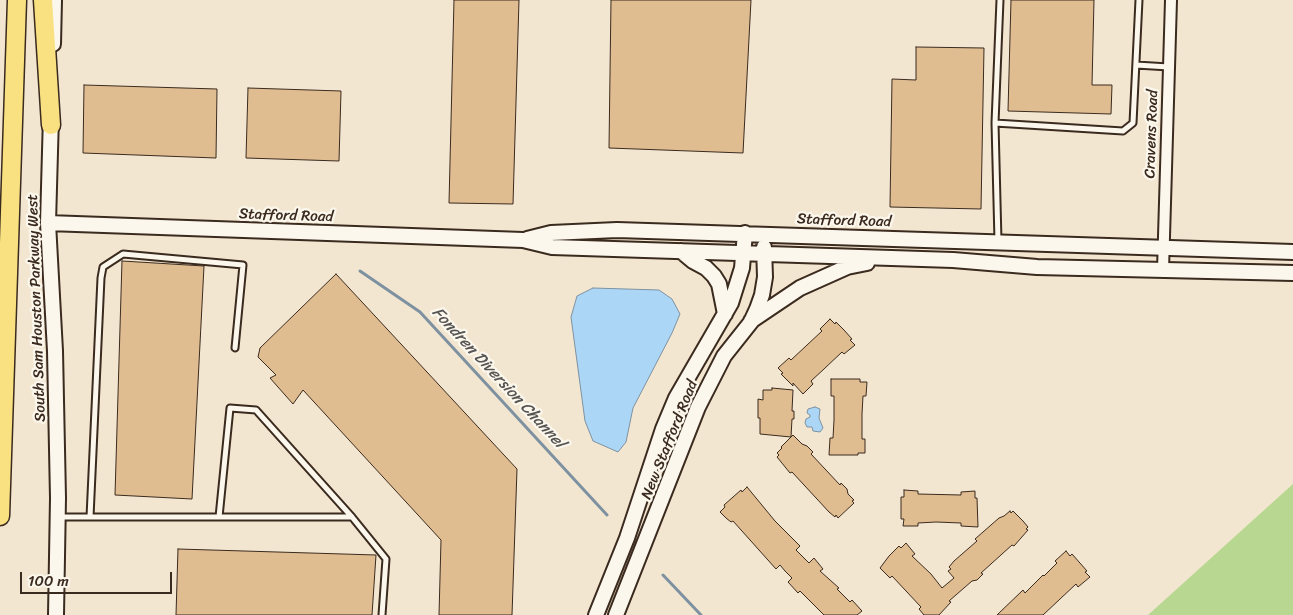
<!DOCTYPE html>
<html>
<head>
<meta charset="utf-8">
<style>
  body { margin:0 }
  #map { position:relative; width:1293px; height:615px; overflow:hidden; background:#f3e6d1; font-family:Sriracha,sans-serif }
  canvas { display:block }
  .scale { position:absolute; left:20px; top:572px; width:152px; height:22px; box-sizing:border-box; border:2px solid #3b2a1e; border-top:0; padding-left:6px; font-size:15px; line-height:18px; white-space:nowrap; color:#3b2a1e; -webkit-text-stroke:4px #fbf7ec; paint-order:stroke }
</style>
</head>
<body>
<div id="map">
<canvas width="1293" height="615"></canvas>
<div class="scale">100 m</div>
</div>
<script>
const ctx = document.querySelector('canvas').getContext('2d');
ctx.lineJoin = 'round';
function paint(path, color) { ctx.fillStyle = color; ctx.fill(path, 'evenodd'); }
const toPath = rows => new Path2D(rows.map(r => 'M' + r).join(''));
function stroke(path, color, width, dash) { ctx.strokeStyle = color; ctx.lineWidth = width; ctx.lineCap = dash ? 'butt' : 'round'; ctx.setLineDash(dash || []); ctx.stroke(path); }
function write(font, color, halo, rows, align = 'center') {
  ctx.font = font + ' Sriracha,sans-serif'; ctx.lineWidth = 4.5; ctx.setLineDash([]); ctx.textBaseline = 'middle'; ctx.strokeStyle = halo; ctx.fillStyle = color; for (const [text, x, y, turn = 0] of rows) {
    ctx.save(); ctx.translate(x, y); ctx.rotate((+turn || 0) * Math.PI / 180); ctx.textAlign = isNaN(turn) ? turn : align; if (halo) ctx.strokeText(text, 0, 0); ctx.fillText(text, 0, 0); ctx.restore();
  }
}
paint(toPath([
  [1293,484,1293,615,1148,615]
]), '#b8d790');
const water = toPath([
  [593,288,659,290,672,299,680,314,672,333,633,408,626,442,618,452,593,441,585,421,571,317,577,296,593,288],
  [815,407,820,409,819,418,823,428,820,432,813,431,812,427,807,427,805,423,806,419,810,417,810,415,807,413,808,409,815,407]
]);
paint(water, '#abd6f6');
stroke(water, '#7e91a0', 1);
stroke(toPath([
  [360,271,420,312,607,515],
  [663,575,701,615]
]), '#7e91a0', 3);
const building = toPath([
  [454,0,519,0,513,204,449,203,454,0],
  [611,0,751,0,743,153,609,148,611,0],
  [1011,0,1094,0,1092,85,1112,85,1111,114,1008,111,1011,0],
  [916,47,984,48,981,209,890,207,892,79,916,80,916,47],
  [84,85,217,89,216,158,83,153,84,85],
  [248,88,341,91,339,161,246,158,248,88],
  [122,261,204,266,192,499,115,495,122,261],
  [336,274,517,469,512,615,439,615,441,540,303,390,293,404,270,378,276,375,258,357,260,348,336,274],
  [830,319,835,324,836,322,844,330,852,339,850,340,855,345,844,354,842,352,824,369,811,381,813,384,803,394,793,383,793,386,781,374,783,373,778,368,789,358,791,360,822,331,820,329,830,319],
  [831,379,860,379,860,382,867,382,866,396,863,396,862,414,862,439,865,439,865,453,858,453,858,455,829,455,830,438,833,438,834,420,834,396,831,396,831,379],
  [772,388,793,390,792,411,794,411,794,419,792,419,791,437,793,435,802,444,807,446,813,452,811,454,840,485,841,483,847,489,848,494,854,500,852,501,854,503,838,518,836,515,835,517,829,512,792,472,790,473,777,457,779,455,777,453,782,448,781,447,791,437,760,434,760,418,758,418,758,399,763,400,763,390,772,390,772,388],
  [747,487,775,521,800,546,796,550,809,563,814,558,823,569,820,571,839,588,837,589,850,602,852,600,862,611,857,615,824,615,800,591,798,593,788,582,792,578,785,571,780,565,776,569,733,521,731,522,726,518,720,512,725,507,724,505,741,490,742,492,747,487],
  [904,490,918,491,918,494,961,495,961,492,975,491,975,498,977,498,978,527,961,526,961,523,936,522,918,523,918,526,903,526,904,519,901,519,901,497,904,497,904,490],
  [1010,511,1011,513,1013,511,1023,521,1028,527,1026,529,1028,530,1014,546,1012,545,981,573,983,574,977,580,972,581,949,601,951,602,939,615,924,615,919,609,921,607,892,576,890,578,880,568,889,556,899,546,901,548,906,543,915,554,912,556,931,574,942,588,954,578,948,571,951,569,949,567,954,561,977,541,975,539,999,518,1004,516,1010,511],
  [178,549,376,555,372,615,176,615,178,549],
  [1066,551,1070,556,1072,554,1087,571,1085,572,1090,577,1078,587,1076,584,1043,615,997,615,1023,590,1025,593,1043,575,1044,576,1057,563,1055,561,1066,551]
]);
paint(building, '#dfbd91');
stroke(building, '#3b2a1e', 1);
const lane = toPath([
  [1136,65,1169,67],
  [995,123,1123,131,1133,123,1139,0],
  [998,241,995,123,1000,0],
  [58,517,352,517,386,559,382,615],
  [90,517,101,278,103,267,123,254,243,265,235,348],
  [219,517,230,408,256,410,352,517]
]);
const street = toPath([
  [1163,270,1171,0]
]);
const secondary = toPath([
  [53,44,54,0],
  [51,116,48,223,55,351,58,498,56,615],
  [48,223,523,240,552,247,953,260,1037,267,1293,273],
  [527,239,551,233,617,230,1293,252],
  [681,251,693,261,706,268,714,276,719,284,725,314],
  [751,321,800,288,847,267,867,263],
  [596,615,627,538,663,429,676,398,731,303,742,268,745,233],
  [616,615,698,407,724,356,751,322,757,309,762,295,765,277,764,247]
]);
const highway = toPath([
  [43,0,51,125],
  [0,516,17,0]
]);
stroke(lane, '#3b2a1e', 9);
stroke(street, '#3b2a1e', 14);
stroke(secondary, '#3b2a1e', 18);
stroke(highway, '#3b2a1e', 21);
stroke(lane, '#fbf7ec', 5);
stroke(street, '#fbf7ec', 10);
stroke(secondary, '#fbf7ec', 14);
stroke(highway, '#f9e181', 18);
write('15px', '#3b2a1e', '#fbf7ec', [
  ["Cravens Road",1152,134,-88],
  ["Stafford Road",286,216,2],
  ["Stafford Road",844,221,2],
  ["South Sam Houston Parkway West",37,308,-92],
  ["New Stafford Road",670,440,-68]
]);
write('italic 16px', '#575554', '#fbf7ec', [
  ["Fondren Diversion Channel",498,378,47]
]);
</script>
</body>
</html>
